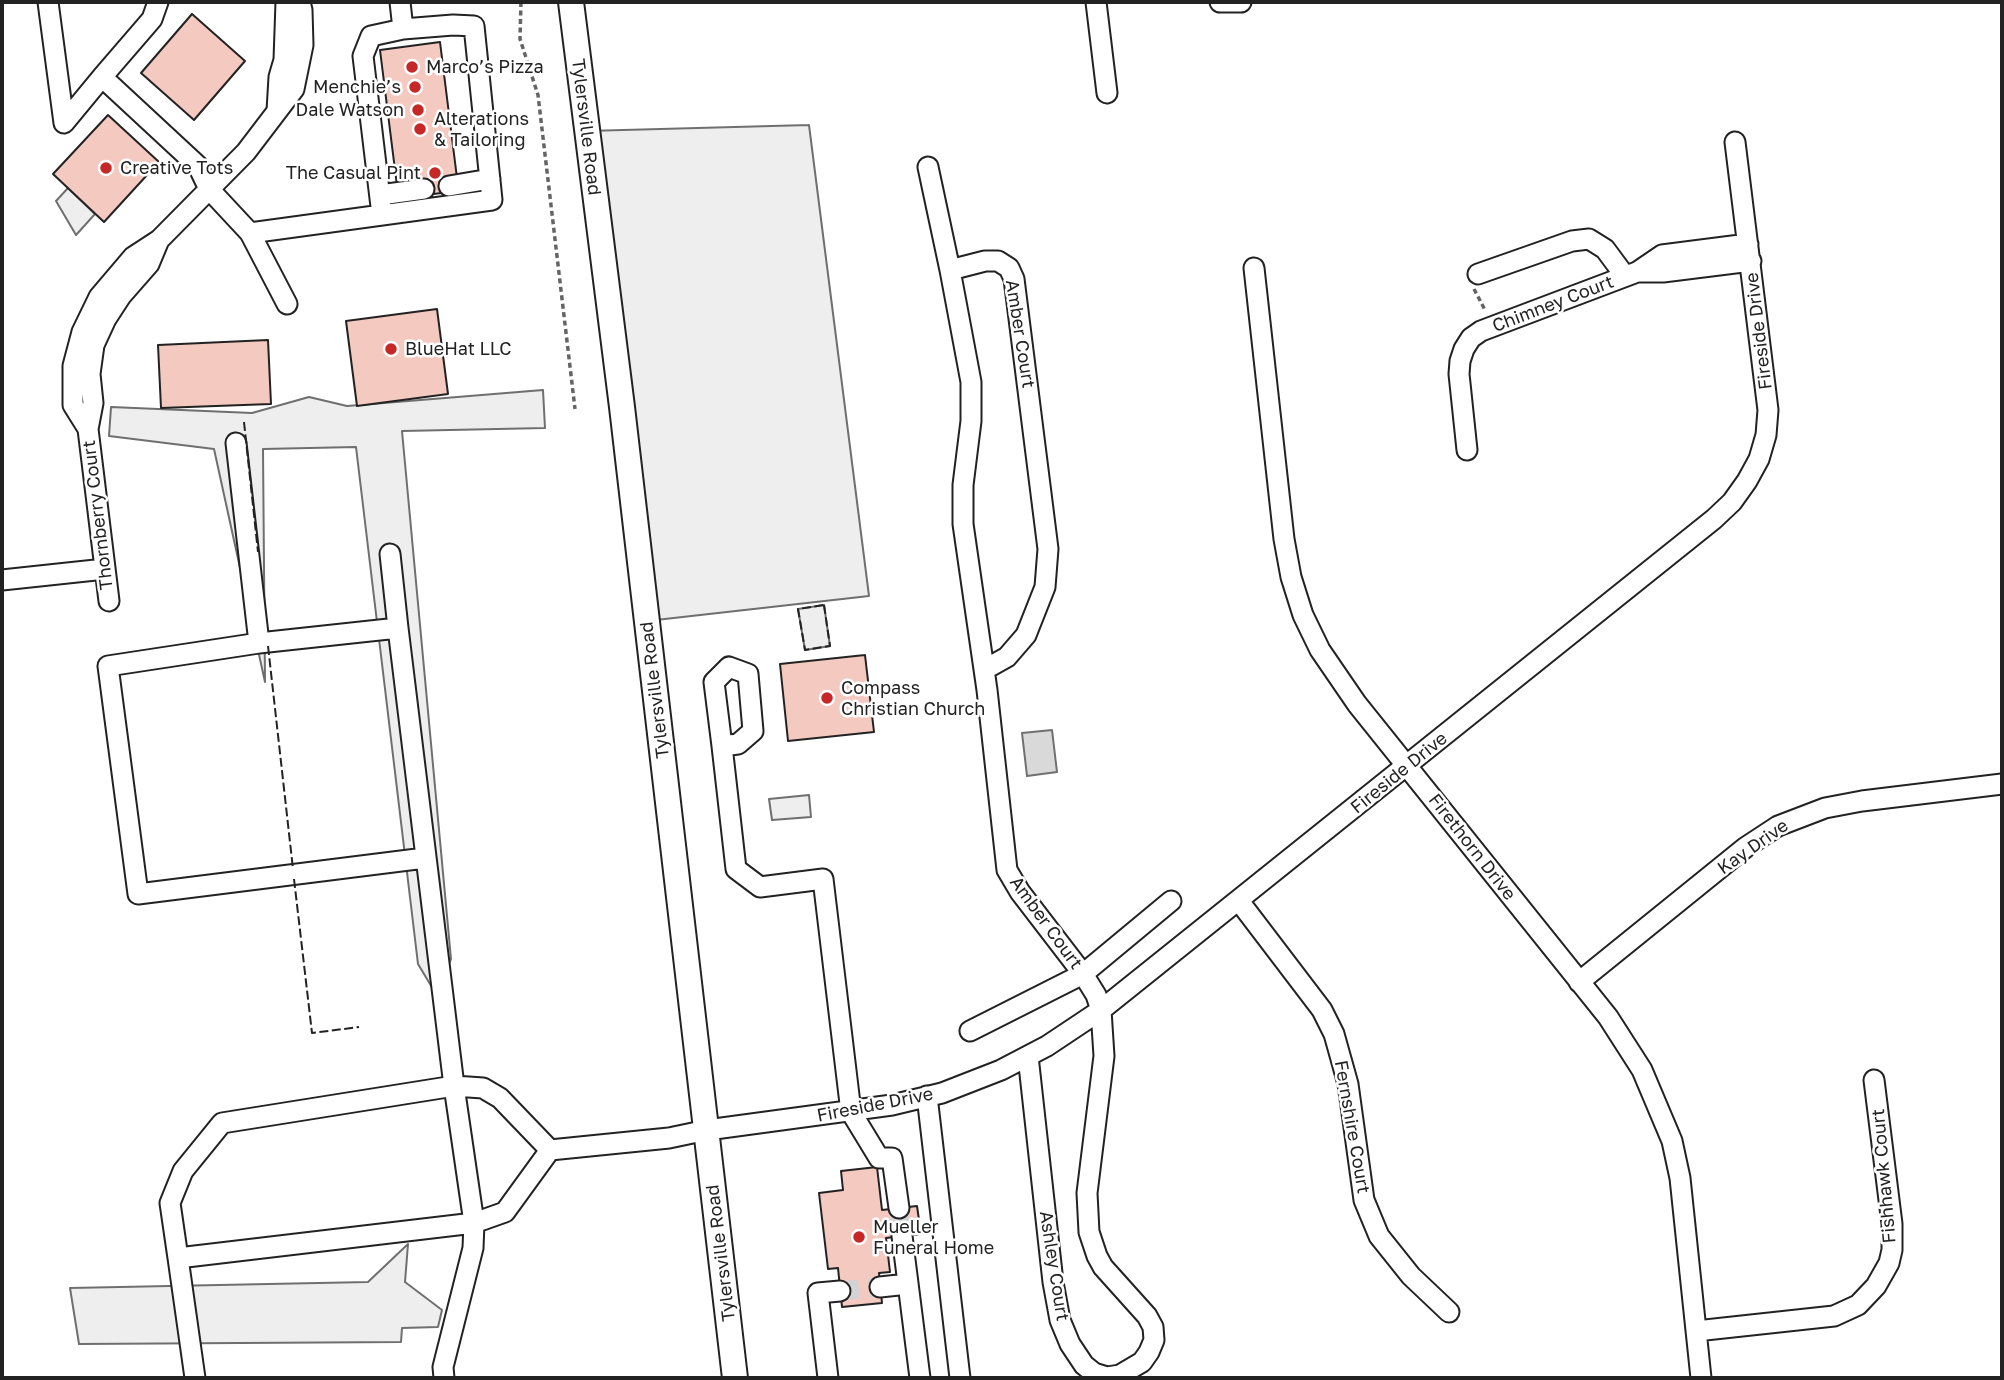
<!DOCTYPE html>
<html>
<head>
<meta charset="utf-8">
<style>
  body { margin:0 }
  #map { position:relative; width:2004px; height:1380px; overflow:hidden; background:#fff; font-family:"Golos Text",sans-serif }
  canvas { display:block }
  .frame { position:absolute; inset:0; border:4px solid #222; pointer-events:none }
</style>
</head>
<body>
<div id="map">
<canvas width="2004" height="1380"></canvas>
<div class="frame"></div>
</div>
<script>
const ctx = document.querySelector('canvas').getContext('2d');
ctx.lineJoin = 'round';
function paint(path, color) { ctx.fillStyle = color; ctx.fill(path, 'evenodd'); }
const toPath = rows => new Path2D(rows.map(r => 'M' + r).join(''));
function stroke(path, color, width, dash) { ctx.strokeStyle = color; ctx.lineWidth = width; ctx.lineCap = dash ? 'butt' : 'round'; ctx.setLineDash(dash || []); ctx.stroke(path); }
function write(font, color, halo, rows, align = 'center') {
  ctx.font = font + ' "Golos Text",sans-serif'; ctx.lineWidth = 5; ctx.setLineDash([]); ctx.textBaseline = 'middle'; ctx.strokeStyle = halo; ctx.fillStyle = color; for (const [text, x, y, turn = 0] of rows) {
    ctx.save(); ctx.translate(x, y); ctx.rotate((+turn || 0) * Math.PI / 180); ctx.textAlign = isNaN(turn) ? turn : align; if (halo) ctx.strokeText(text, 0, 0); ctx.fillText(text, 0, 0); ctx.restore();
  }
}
const green = toPath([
  [809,125,869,596,647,621,586,131,809,125],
  [68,188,95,214,76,235,56,201,68,188],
  [543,390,545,428,402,431,451,959,436,994,418,964,356,447,263,449,265,682,214,449,109,436,111,407,252,413,309,397,347,406,543,390],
  [824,605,830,646,805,650,798,609,824,605],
  [809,795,811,817,772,820,769,799,809,795],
  [408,1244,405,1282,442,1310,438,1327,402,1328,401,1342,79,1344,70,1288,368,1282,408,1244]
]);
paint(green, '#eee');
stroke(green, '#6f6f6f', 2);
const water = toPath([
  [1052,730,1057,772,1027,776,1022,733,1052,730]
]);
paint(water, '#d9d9d9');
stroke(water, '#6f6f6f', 2);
const building = toPath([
  [192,14,245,61,194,120,141,73,192,14],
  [440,42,457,178,450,192,425,195,397,186,380,50,440,42],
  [108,115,159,162,104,222,53,174,108,115],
  [437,309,448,394,357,406,346,321,437,309],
  [268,340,271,404,161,408,158,345,268,340],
  [865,655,874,732,788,741,780,664,865,655],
  [877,1167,882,1210,917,1206,921,1234,886,1238,890,1272,879,1273,882,1303,842,1307,838,1268,828,1269,819,1193,843,1190,841,1171,877,1167]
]);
paint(building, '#f3c9c0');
stroke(building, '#222', 2);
stroke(toPath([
  [899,1208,902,1236],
  [840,1291,880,1287]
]), '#d3d3d3', 19, [19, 10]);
const minor = toPath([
  [48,2,64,123,102,77],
  [158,2,152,19,102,77,198,166,209,189,250,233,382,215,363,56,371,36,403,29,400,2],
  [1096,2,1107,93],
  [1220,2,1241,2],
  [277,111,279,77,284,60,286,2],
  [928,167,950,270],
  [449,186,490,179],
  [380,195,424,189],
  [382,215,492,200,474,26,453,25,403,29],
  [250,233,287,304],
  [1254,268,1284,539,1291,577,1303,615,1320,650,1357,704,1608,1017,1642,1070,1672,1141,1680,1178,1701,1378],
  [1637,272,1663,272,1751,261],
  [1478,274,1572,241,1589,239,1605,249,1625,276],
  [88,429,73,405,73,366,82,332,99,297,133,257,159,240,246,152,294,89,303,45,302,10,300,2],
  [236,443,259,643],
  [1467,450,1459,374,1460,361,1464,349,1471,338,1481,331,1637,272,1662,255,1748,244],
  [390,554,398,628],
  [2,580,105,569],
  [109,601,88,429,93,403,90,374,94,345,106,319,121,296,149,264,159,240],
  [984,665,991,666,1007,657,1026,635,1045,587,1048,549,1014,279,1009,268,998,261,985,261,950,270,971,382,971,421,963,485,963,524,987,690,1007,870,1020,892,1083,974,1096,995,1101,1010,1104,1056,1087,1193,1089,1232,1097,1256,1103,1267,1147,1316,1153,1327,1154,1340,1149,1352,1142,1362,1120,1375,1107,1377,1094,1373,1084,1365,1070,1344,1060,1320,1053,1282,1028,1056],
  [722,746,738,744,753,731,748,674,729,667,714,682,722,746,736,869,760,887,823,879,851,1112,879,1158,892,1158,899,1208],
  [425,858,138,894,108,666,259,643,398,628,454,1086,474,1223,473,1248,443,1367,444,1378],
  [1239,901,1322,1010,1334,1034,1348,1084,1364,1200,1379,1236,1411,1276,1449,1312],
  [1579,982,1746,847,1778,826,1825,808,1862,801,2002,784],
  [970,1031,1083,974,1171,901],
  [927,1096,960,1378],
  [550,1150,500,1098,483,1088,454,1086,222,1123,183,1171,170,1203,178,1258,474,1223,505,1212,550,1150,669,1138,707,1130,892,1105,942,1093,1001,1070,1047,1046,1101,1010,1714,519,1732,502,1747,481,1759,459,1766,435,1768,410,1735,142],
  [902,1236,920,1378],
  [178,1258,195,1378],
  [880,1287,908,1284],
  [1696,1331,1834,1316,1858,1305,1876,1286,1889,1263,1892,1250,1892,1224,1874,1080],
  [828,1378,818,1293,840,1291]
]);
const major = toPath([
  [571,2,622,407,735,1378]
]);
stroke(minor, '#222', 23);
stroke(major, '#222', 28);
stroke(toPath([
  [521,2,520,39,538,95,575,409],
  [1474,289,1485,310]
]), '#646464', 3.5, [5, 3.5]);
stroke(minor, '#fff', 19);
stroke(major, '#fff', 24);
stroke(toPath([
  [244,422,258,552],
  [824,605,830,646,805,650,798,609,824,605],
  [268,646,293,869],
  [294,879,312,1033,359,1027]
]), '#222', 2, [9, 3.5]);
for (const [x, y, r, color] of [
  [412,67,7,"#c62828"],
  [415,87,7,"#c62828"],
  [418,110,7,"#c62828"],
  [420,129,7,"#c62828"],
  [106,168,7,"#c62828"],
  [435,173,7,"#c62828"],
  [391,349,7,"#c62828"],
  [827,698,7,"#c62828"],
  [859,1237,7,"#c62828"]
]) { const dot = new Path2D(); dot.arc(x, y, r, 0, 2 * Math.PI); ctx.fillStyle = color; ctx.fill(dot); stroke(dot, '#fff', 2.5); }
write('18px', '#222', '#fff', [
  ["Marco’s Pizza",426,67],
  ["Menchie’s",401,87,"right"],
  ["Dale Watson",404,110,"right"],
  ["Alterations",434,119],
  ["& Tailoring",434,140],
  ["Creative Tots",120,168],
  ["The Casual Pint",421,173,"right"],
  ["BlueHat LLC",405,349],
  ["Compass",841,688],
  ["Christian Church",841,709],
  ["Mueller",873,1227],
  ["Funeral Home",873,1248]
], 'left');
write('18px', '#222', '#fff', [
  ["Tylersville Road",586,127,83],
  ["Chimney Court",1553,304,-21],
  ["Fireside Drive",1759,331,-97],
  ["Amber Court",1020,334,81],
  ["Thornberry Court",98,515,-97],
  ["Tylersville Road",655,690,-97],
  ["Fireside Drive",1399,773,-39],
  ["Firethorn Drive",1472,847,52],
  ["Kay Drive",1753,847,-35],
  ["Amber Court",1046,923,54],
  ["Fireside Drive",875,1105,-11],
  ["Fernshire Court",1352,1127,80],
  ["Fishhawk Court",1884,1176,-95],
  ["Tylersville Road",721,1253,-97],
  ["Ashley Court",1054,1266,81]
]);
</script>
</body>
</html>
